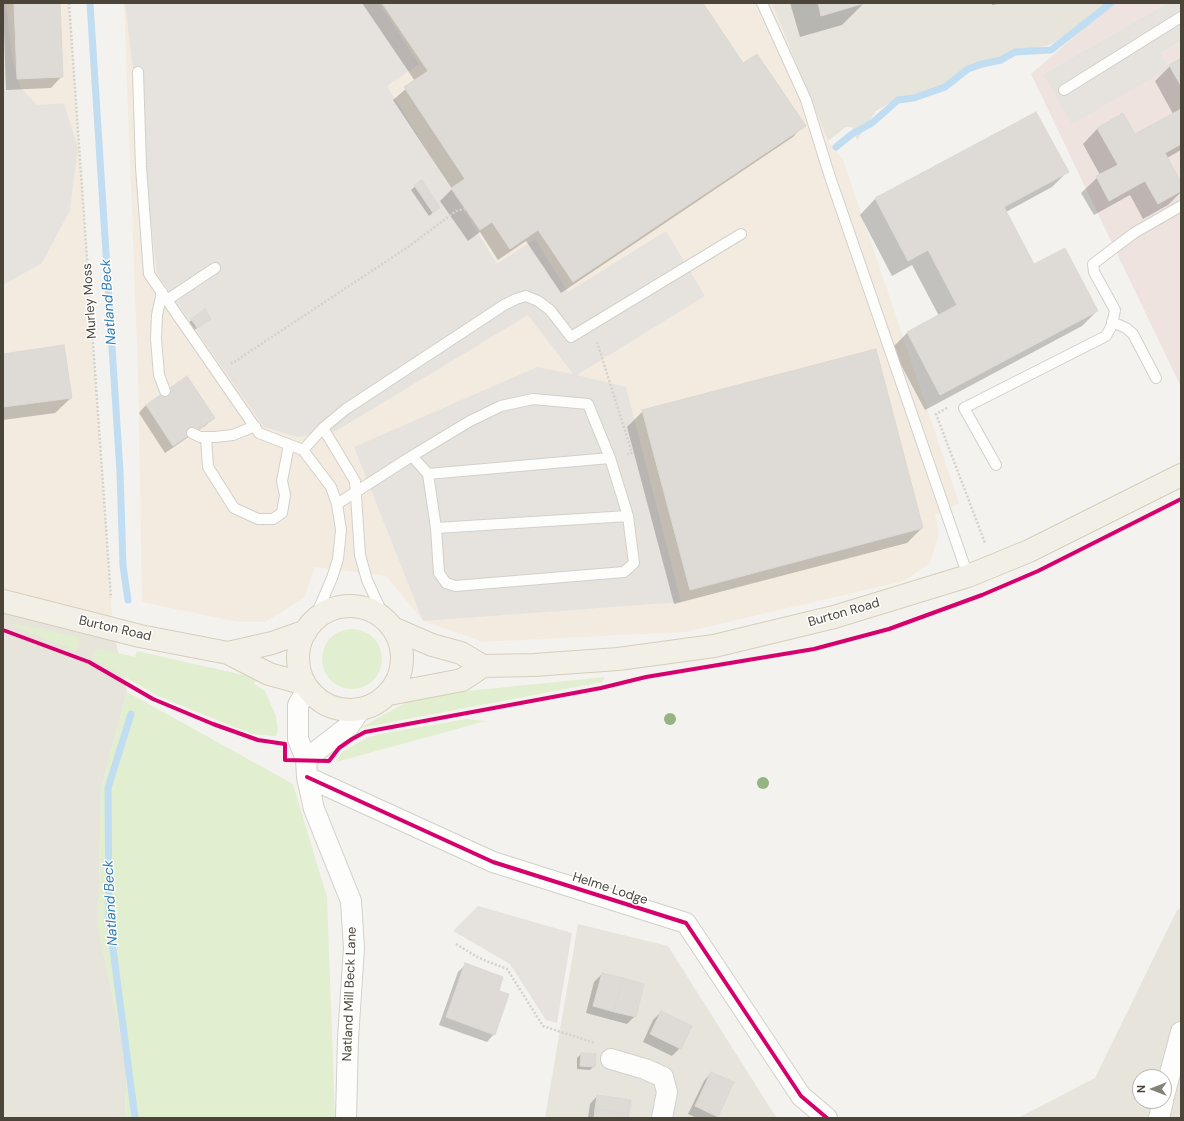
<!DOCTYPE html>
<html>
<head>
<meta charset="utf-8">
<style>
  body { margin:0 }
  #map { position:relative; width:1184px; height:1121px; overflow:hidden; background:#f4f2ee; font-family:"DM Sans",sans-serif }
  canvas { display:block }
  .frame { position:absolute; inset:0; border:4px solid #4b4439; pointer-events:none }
  .north { position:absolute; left:1132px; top:1069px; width:40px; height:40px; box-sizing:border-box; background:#fff; border:1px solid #b7b4b0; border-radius:50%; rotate:270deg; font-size:11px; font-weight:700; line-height:16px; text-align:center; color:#4b4439 }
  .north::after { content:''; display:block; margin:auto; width:14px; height:18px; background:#868178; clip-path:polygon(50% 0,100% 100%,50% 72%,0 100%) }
</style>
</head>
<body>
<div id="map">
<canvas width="1184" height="1121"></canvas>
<div class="frame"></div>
<div class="north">N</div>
</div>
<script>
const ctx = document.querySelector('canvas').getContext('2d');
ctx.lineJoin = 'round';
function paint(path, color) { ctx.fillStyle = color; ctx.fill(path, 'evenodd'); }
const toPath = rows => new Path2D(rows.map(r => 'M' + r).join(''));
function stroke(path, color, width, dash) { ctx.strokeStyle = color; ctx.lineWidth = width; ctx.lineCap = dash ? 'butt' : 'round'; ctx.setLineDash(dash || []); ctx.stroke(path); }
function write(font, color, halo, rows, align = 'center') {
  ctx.font = font + ' "DM Sans",sans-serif'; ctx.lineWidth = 3; ctx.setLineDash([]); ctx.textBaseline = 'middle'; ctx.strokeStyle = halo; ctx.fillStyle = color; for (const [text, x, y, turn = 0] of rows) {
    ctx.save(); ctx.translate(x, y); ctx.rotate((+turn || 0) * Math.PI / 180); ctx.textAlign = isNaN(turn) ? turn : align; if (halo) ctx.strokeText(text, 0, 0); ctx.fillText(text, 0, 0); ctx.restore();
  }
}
paint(toPath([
  [769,3,1109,3,1069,34,1049,45,1018,52,1003,58,972,65,944,88,931,93,895,100,876,111,857,140,852,127,846,127,828,141],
  [3,601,113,630,127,692,101,789,98,927,127,1065,125,1118,3,1118],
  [1181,908,1181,1118,1018,1118,1095,1078,1177,910],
  [1140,1077,1164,1077,1164,1101,1140,1101],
  [578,924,668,946,774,1114,778,1118,545,1118]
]), '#e7e4dc');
paint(toPath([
  [3,3,69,3,113,630,3,601],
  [124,3,772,3,828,141,843,159,959,503,935,515,939,534,930,563,904,581,685,632,483,642,423,621,386,576,315,567,304,598,265,622,238,622,142,602,138,373]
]), '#f3ebdf');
paint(toPath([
  [1113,3,1167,3,1043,74,1170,68,1161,53,1181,41,1181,387,1031,74]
]), '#eee3df');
paint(toPath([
  [16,624,79,637,78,645,76,651,11,625],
  '322 659a30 30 0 1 1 60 0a30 30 0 1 1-60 0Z',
  [97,648,135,657,137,651,257,678,254,684,265,691,276,716,278,731,276,736,252,734,158,696,91,658],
  [605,677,602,682,360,728,405,703,428,695],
  [127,692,293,784,327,897,335,1118,125,1118,127,1065,98,927,101,789],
  [467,719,486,721,336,762,342,752,367,738,380,734]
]), '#e1eecf');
paint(toPath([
  [3,3,6,3,12,58,20,87,37,105,64,103,78,148,70,210,42,263,3,285],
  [125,3,379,3,419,64,387,86,497,264,535,239,568,292,666,231,705,296,577,375,626,387,681,602,423,621,354,447,537,367,573,374,528,315,336,431,297,437,264,427,157,274],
  [1167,3,1181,3,1181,41,1161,53,1170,68,1072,124,1043,74],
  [478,906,572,933,557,1023,546,1020,510,964,453,931]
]), '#e6e3df');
paint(toPath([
  [3,3,59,3,62,76,51,88,6,90],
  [362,3,702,3,743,65,804,125,793,137,561,293,526,241,498,260,480,232,468,241,440,201,452,189,393,100,415,81],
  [790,3,864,3,842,25,800,37],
  [992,3,1004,3,992,5],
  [1181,59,1181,150,1167,158,1181,185,1181,192,1168,205,1143,219,1130,195,1094,215,1081,193,1100,175,1083,144,1098,128,1134,136,1173,114,1155,81,1170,66],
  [1036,113,1067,172,1052,187,1006,212,1034,266,1097,311,1082,326,925,410,892,348,907,333,939,316,912,265,892,276,860,215,875,199],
  [421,182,435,211,429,216,411,190],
  [205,311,210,318,193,331,188,323],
  [3,355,71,398,55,413,3,420],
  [146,405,214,418,206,425,165,453,139,413],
  [643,411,922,528,907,543,674,604,627,427],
  [466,964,494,1034,487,1042,439,1025,458,972],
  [602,974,635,1016,627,1024,586,1013,594,982],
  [661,1012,680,1048,672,1056,643,1042,653,1020],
  [581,1054,594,1066,590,1070,577,1069,577,1058],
  [711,1073,717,1116,715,1118,697,1118,688,1114,704,1081],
  [597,1096,627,1118,588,1118,590,1104]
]), '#0003');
stroke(toPath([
  [90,3,120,472,123,566,128,600],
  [836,147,852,134,872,123,898,100,914,98,945,87,968,69,982,64,1001,60,1015,52,1051,50,1111,3],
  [131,714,108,788,109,918,135,1118]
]), '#c0ddf1', 7);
const building = toPath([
  [14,3,60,3,63,77,17,79,14,3],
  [382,3,703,3,743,63,757,54,806,126,573,282,538,230,510,249,492,222,480,230,451,188,465,179,404,87,428,71,382,3],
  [818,3,865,3,821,16,818,3],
  [1181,58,1181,86,1169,65,1181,58],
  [1181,109,1181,144,1165,153,1181,182,1181,191,1158,204,1145,181,1109,201,1096,176,1118,165,1097,128,1123,113,1135,134,1181,109],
  [1036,112,1069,172,1004,207,1034,264,1065,248,1098,311,940,395,907,332,957,305,928,250,908,261,875,198,1036,112],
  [422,180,440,208,433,213,414,185,422,180],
  [205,309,211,319,197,328,191,319,205,309],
  [64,345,72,398,3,407,3,354,64,345],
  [876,349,923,528,690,590,642,410,876,349],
  [187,376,215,418,173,446,146,405,187,376],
  [465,963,503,977,499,991,509,994,495,1035,446,1017,465,963],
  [602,973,623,978,614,1012,593,1006,602,973],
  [623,978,644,984,636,1017,614,1012,623,978],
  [661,1011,692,1026,681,1049,650,1034,661,1011],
  [581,1053,596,1054,595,1067,580,1066,581,1053],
  [711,1072,734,1082,718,1117,695,1106,711,1072],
  [597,1095,631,1100,629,1114,595,1109,597,1095],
  [595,1109,629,1114,628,1118,594,1118,595,1109]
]);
paint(building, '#dedbd6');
stroke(building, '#dcd9d4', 1);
const service = toPath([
  [762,3,806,100,830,177,968,576],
  [138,72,141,167,149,274,259,433,303,450,331,487,337,504,341,530,338,559,332,578,314,620],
  [1064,90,1181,17],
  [162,292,157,315,156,339,159,375,165,391],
  [167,300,215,268],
  [1112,322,1126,328,1133,334,1156,378],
  [323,428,355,481,360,555,367,580,384,617],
  [192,433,200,437,215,437,233,435,255,426],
  [206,437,208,467,234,508,258,519,273,519,282,513,285,495,282,481,289,445],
  [303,450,323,428,346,409,504,305,516,299,526,296,538,301,550,310,571,337,741,234],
  [412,456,428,474,436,528,628,516,634,563,624,572,455,586,446,583,439,573,436,528],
  [610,458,628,516],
  [996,465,964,408,1106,336,1112,325,1115,310,1094,272,1093,264,1134,233,1181,206],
  [337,504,412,456,470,421,501,406,533,399,588,404,610,458,428,474]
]);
const minor = toPath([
  [308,688,298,705,298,739,306,759,307,777,314,809,351,901,354,948,348,1039,346,1118],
  [306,759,349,726,360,710],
  [307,777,493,862,686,923,801,1096,827,1118],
  [611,1059,645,1069,663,1077,667,1092,662,1118],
  [1164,1096,1181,1032],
  [1159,1118,1163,1101]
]);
const primary = toPath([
  [3,601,140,636,228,653,269,674,305,684],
  '298 658a52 52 0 1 1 104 0a52 52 0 1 1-104 0Z',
  [395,629,432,645,461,653,483,666,534,665,618,659,714,646,834,617,968,576,1029,551,1181,475],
  [228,653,272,643,306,631],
  [389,694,462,680,483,666]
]);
stroke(service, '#d2d0cb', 12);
stroke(minor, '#d2d0cb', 22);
stroke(primary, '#d6cebb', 24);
stroke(toPath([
  [69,3,111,598],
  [597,342,632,453,627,454],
  [231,364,408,247,456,211,465,209],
  [947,408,936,414,985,543],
  [456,944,479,958,507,969,543,1026,595,1043]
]), '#d3d2cc', 2.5, [2, 2]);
stroke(service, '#fdfdfc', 10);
stroke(minor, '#fdfdfc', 20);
stroke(primary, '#f2efe6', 22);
stroke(toPath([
  [3,630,89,662,153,699,213,724,258,740,285,744,285,760,329,761,339,748,352,739,365,732,601,688,646,677,814,649,889,629,982,595,1038,571,1181,499],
  [307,777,493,862,686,923,801,1096,827,1118]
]), '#d6006c', 4);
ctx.fillStyle = '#96b382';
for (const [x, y] of [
  [670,719],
  [763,783]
]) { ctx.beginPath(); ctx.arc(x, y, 6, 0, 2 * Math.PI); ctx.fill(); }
write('13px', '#4b4439', '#fff', [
  ["Murley Moss",90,301,-94],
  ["Burton Road",844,613,-16],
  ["Burton Road",115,629,13],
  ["Helme Lodge",610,889,18],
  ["Natland Mill Beck Lane",350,994,-88]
]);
write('italic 14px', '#2e7ab2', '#fff', [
  ["Natland Beck",109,302,-94],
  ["Natland Beck",111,903,-93]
]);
</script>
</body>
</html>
